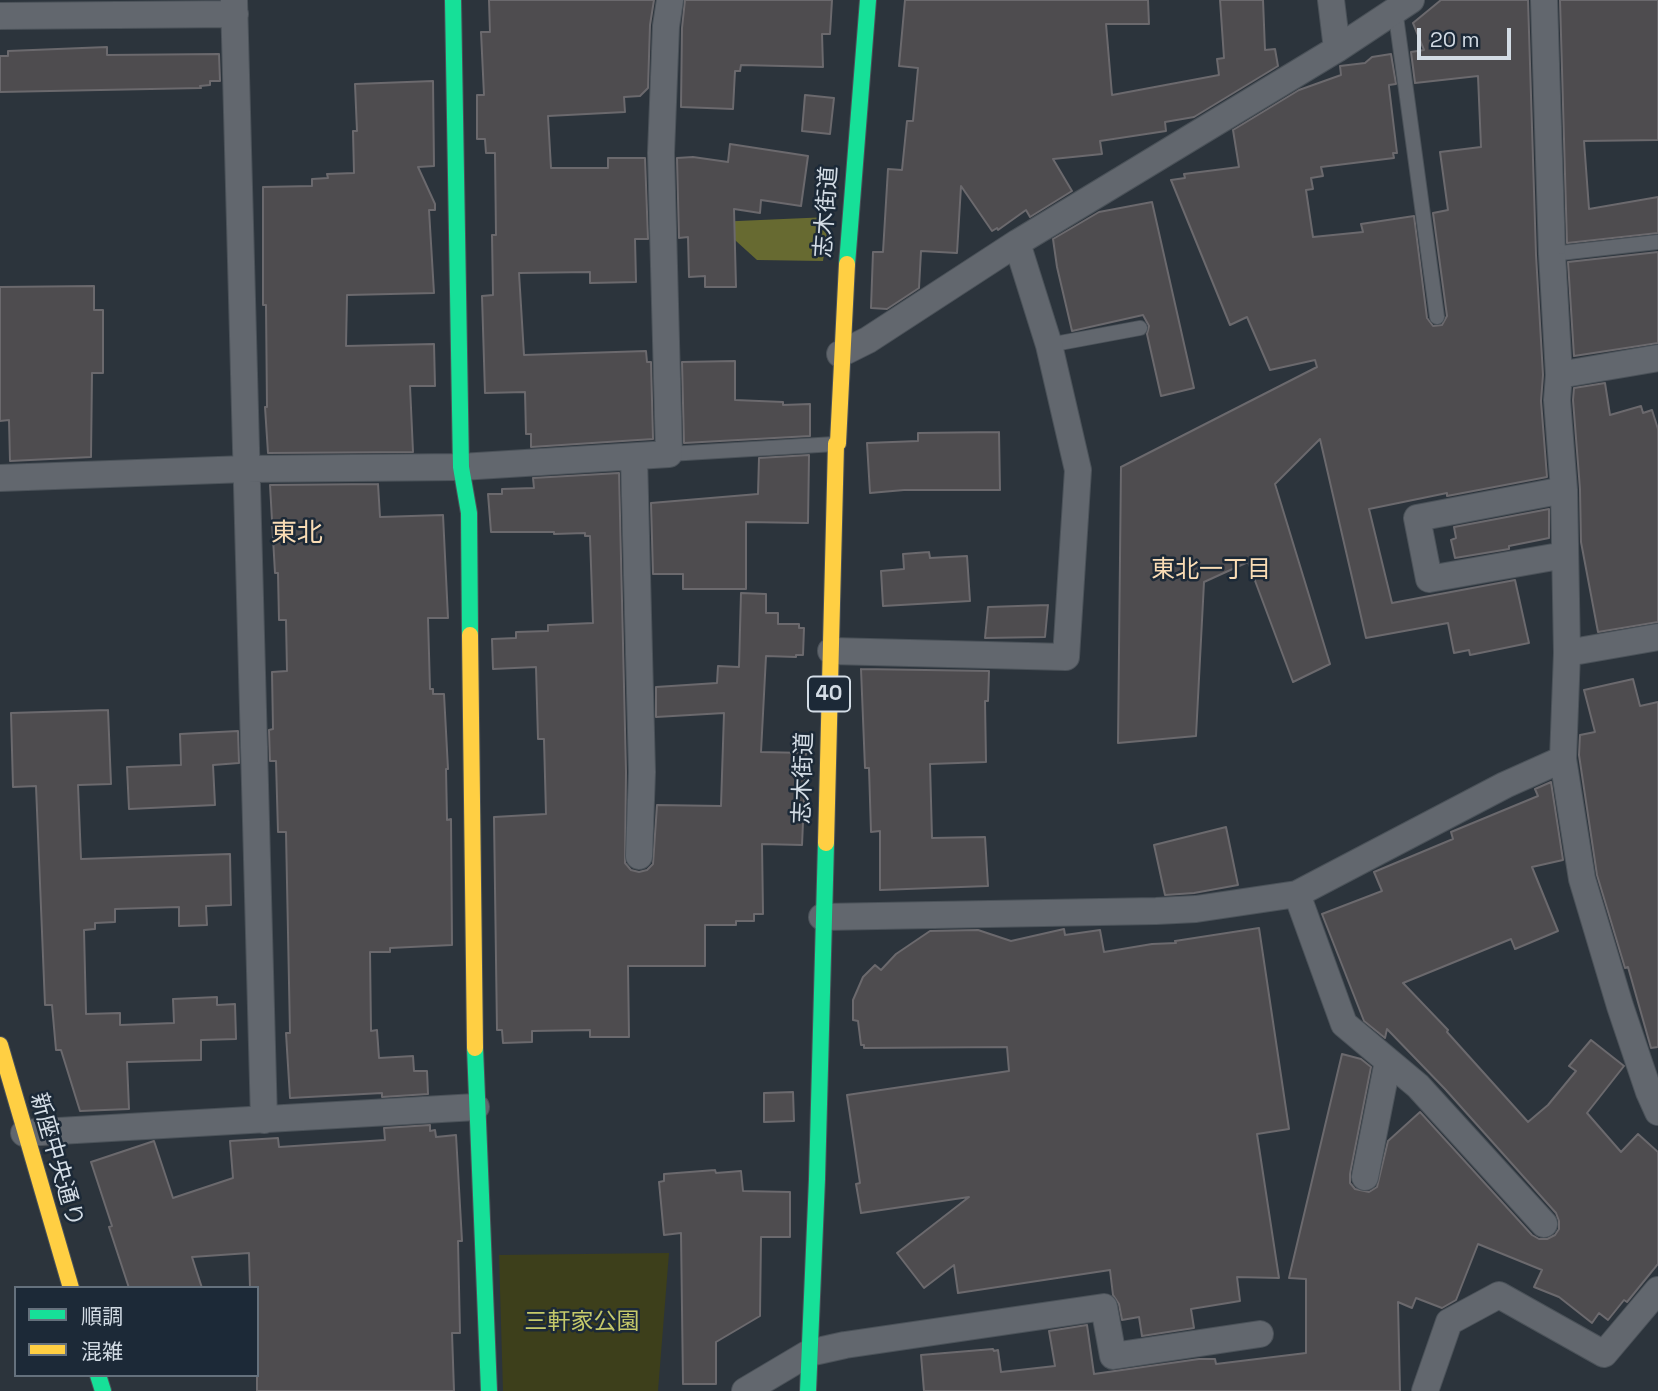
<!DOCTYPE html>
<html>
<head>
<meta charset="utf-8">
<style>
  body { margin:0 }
  #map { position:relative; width:1658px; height:1391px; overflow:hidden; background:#2c343c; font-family:"Space Grotesk","Noto Sans JP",sans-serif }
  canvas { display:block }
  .legend { position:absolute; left:14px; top:1286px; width:245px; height:91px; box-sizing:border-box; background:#1c2937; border:2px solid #65717d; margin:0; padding:9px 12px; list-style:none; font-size:21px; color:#d3dce5 }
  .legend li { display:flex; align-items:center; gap:14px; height:35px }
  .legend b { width:35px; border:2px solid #65717d }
  .scale { position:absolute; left:1417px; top:28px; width:94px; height:32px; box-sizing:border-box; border:4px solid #d3dce5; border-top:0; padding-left:9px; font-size:21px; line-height:24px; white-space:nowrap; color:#d3dce5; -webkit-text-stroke:5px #1c2937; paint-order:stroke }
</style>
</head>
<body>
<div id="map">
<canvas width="1658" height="1391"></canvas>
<ul class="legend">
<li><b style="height:9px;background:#16e098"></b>順調</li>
<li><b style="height:9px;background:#ffcf43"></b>混雑</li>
</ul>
<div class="scale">20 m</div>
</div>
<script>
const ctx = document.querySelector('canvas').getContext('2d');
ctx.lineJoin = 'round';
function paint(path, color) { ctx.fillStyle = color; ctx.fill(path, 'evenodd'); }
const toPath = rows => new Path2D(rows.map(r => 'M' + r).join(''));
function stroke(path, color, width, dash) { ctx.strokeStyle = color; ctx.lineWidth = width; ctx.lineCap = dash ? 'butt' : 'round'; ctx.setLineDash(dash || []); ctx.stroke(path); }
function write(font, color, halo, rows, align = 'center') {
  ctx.font = font + ' "Space Grotesk","Noto Sans JP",sans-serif'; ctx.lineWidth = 5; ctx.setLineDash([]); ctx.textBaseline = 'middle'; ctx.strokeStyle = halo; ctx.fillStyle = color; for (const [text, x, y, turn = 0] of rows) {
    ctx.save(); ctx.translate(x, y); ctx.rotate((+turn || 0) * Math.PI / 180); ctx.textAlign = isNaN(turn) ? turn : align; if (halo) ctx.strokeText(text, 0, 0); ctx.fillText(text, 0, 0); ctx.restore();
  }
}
paint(toPath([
  [669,1253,658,1391,503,1391,499,1255]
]), '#3d3f1b');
paint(toPath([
  [829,217,823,261,757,260,715,222]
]), '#676a31');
const building = toPath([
  [489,0,654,0,650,25,648,88,640,96,624,97,625,112,548,116,551,168,608,168,608,158,645,158,648,239,635,239,636,282,590,283,590,272,519,273,524,355,646,351,647,362,651,362,653,439,531,447,531,434,526,434,525,392,485,393,482,296,493,295,492,235,496,235,495,153,486,153,485,139,477,139,477,95,484,95,481,32,490,32,489,0],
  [685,0,832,0,830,34,822,34,823,67,741,65,740,71,735,71,733,109,681,107,682,28,685,0],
  [905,0,1148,0,1149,24,1106,24,1112,95,1219,75,1217,59,1224,58,1220,0,1263,0,1265,50,1275,49,1278,66,1194,117,1165,122,1166,131,1100,141,1102,154,1053,159,1072,191,1030,217,1026,210,998,230,997,228,992,231,961,186,957,253,921,251,919,288,887,309,871,308,873,252,883,252,888,169,902,170,907,121,913,121,918,68,899,66,905,0],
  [1441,0,1528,0,1536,255,1543,375,1541,401,1547,477,1447,496,1447,493,1369,509,1392,603,1515,580,1529,643,1470,655,1469,650,1454,653,1448,623,1366,638,1320,439,1275,484,1330,664,1293,682,1248,562,1204,582,1196,736,1118,743,1121,467,1317,367,1315,360,1270,370,1247,317,1230,325,1171,180,1185,178,1184,174,1239,167,1233,130,1299,90,1341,75,1340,66,1365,63,1372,57,1391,54,1396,84,1389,85,1389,87,1397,153,1393,153,1394,158,1321,167,1323,176,1311,178,1313,189,1306,190,1313,237,1363,232,1361,224,1414,216,1427,318,1433,326,1442,325,1447,316,1433,213,1448,210,1440,152,1481,147,1478,76,1415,83,1411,52,1424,50,1413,23,1441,0],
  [1560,0,1658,0,1658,140,1584,141,1589,209,1658,197,1658,233,1567,243,1560,0],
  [107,47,107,55,219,54,220,81,210,81,210,85,200,86,201,88,0,92,0,56,8,56,8,51,107,47],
  [433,81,434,166,418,167,435,204,435,210,429,210,434,293,347,295,346,346,434,344,435,386,410,386,413,452,268,453,265,407,267,407,266,305,263,305,263,187,312,186,312,179,328,178,327,174,354,173,353,131,357,131,355,84,433,81],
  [805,95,834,98,830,134,802,131,805,95],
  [730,144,808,156,801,206,761,200,760,213,734,209,736,287,705,287,705,276,689,277,688,237,679,238,677,158,693,157,728,162,730,144],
  [1152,202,1194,388,1161,396,1147,334,1149,326,1143,315,1072,331,1057,267,1053,239,1099,212,1152,202],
  [1658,252,1658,343,1574,356,1568,262,1658,252],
  [94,286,94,310,103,310,103,373,92,373,91,457,10,461,9,420,0,421,0,287,94,286],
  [735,361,735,400,783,402,783,405,810,404,810,436,684,443,682,362,735,361],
  [1605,383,1610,415,1641,406,1643,413,1652,410,1658,429,1658,622,1598,632,1581,542,1580,489,1573,400,1574,388,1605,383],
  [999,432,1000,490,904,490,870,493,867,443,918,441,918,433,999,432],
  [809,455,808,523,746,522,746,589,683,589,683,574,653,574,651,503,758,494,759,458,809,455],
  [619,473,626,772,625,863,631,870,639,872,647,870,653,864,657,805,721,806,724,713,656,717,656,687,717,683,718,666,739,667,741,593,766,594,766,613,778,613,778,624,799,624,799,628,804,628,803,655,796,655,796,657,766,656,761,752,806,753,802,845,762,844,763,914,754,914,754,921,736,921,736,925,705,925,705,966,628,966,629,1037,590,1037,590,1030,532,1031,532,1042,503,1043,502,1030,497,1030,494,817,546,814,544,739,538,739,536,667,493,669,492,639,516,638,516,632,548,631,548,625,593,623,590,536,585,536,585,533,554,534,554,532,491,532,488,494,502,494,502,489,534,488,533,478,619,473],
  [378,484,380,517,443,515,448,618,428,618,430,689,433,689,433,694,444,694,448,769,446,769,447,820,451,819,452,945,390,948,390,952,370,952,371,1031,377,1030,379,1058,413,1056,414,1071,427,1071,428,1094,382,1097,382,1093,290,1098,286,1033,290,1033,286,832,278,832,276,761,270,761,269,730,273,729,272,672,287,671,286,620,279,620,278,573,275,573,270,485,378,484],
  [1549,509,1549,538,1509,546,1509,549,1455,558,1451,540,1456,538,1454,527,1549,509],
  [929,552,930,558,967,556,970,601,883,606,881,571,904,569,903,554,929,552],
  [1048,605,1045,637,985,638,988,607,1048,605],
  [861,669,989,671,988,701,985,701,986,762,930,764,932,838,985,837,988,886,880,890,880,831,871,832,869,768,865,768,861,669],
  [1633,679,1640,706,1658,702,1658,1047,1651,1048,1628,967,1625,968,1597,875,1579,755,1580,735,1595,732,1584,690,1633,679],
  [108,710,111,784,78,785,81,859,230,854,231,905,206,906,207,925,179,926,179,907,115,909,115,922,95,923,95,929,84,930,86,1014,120,1013,120,1025,174,1023,173,999,217,997,217,1005,235,1004,236,1039,201,1040,201,1060,127,1062,129,1109,80,1111,61,1050,56,1050,52,1005,45,1005,36,786,13,787,11,713,108,710],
  [238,731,239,763,213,765,215,805,129,809,127,767,181,765,180,734,238,731],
  [1551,782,1563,860,1532,867,1558,931,1515,949,1511,939,1403,983,1448,1030,1447,1032,1528,1122,1548,1105,1576,1071,1569,1066,1591,1040,1624,1066,1587,1113,1621,1152,1638,1134,1658,1152,1658,1264,1627,1302,1624,1300,1608,1320,1599,1313,1592,1323,1559,1297,1534,1287,1542,1270,1478,1244,1456,1300,1442,1308,1416,1298,1412,1308,1398,1302,1400,1391,924,1391,921,1355,993,1349,994,1351,998,1350,1001,1372,1055,1366,1049,1331,1087,1325,1094,1374,1199,1359,1215,1359,1216,1364,1306,1353,1306,1279,1289,1278,1342,1054,1361,1059,1371,1067,1350,1174,1350,1183,1355,1189,1369,1192,1377,1187,1388,1141,1420,1112,1532,1235,1539,1239,1547,1239,1555,1235,1559,1229,1559,1221,1556,1213,1445,1089,1387,1029,1385,1038,1364,1021,1322,914,1382,891,1374,872,1453,839,1451,832,1538,796,1535,789,1551,782],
  [1226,827,1238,885,1194,893,1165,895,1154,845,1226,827],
  [1259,928,1289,1129,1257,1134,1279,1278,1237,1277,1240,1301,1191,1309,1194,1328,1142,1336,1139,1317,1122,1320,1119,1304,1113,1295,1110,1270,958,1293,954,1265,924,1288,897,1253,969,1197,861,1213,856,1184,860,1183,847,1095,1009,1071,1007,1047,864,1048,864,1045,861,1045,858,1021,853,1020,853,1000,863,977,875,965,881,970,896,954,930,931,978,930,1011,941,1064,929,1065,935,1100,930,1104,952,1152,944,1176,943,1175,941,1259,928],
  [793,1092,794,1121,764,1122,764,1093,793,1092],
  [430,1125,430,1131,435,1130,436,1137,456,1135,462,1241,458,1241,460,1333,452,1333,454,1391,257,1391,257,1288,250,1288,249,1253,192,1257,202,1288,129,1288,109,1227,112,1226,91,1162,154,1141,173,1198,233,1178,230,1141,278,1138,279,1147,385,1140,384,1128,430,1125],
  [715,1170,716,1173,741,1171,743,1191,790,1192,790,1237,761,1237,760,1316,716,1342,716,1384,683,1384,681,1233,664,1235,659,1182,664,1181,664,1174,715,1170]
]);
paint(building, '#4e4c4f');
stroke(building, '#6b696d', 2);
const lane = toPath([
  [1395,9,1437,317],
  [1552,254,1658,242],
  [1049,345,1140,328],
  [669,454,835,444]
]);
const street = toPath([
  [234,0,264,1120],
  [1331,0,1337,49],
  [1544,0,1552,254,1559,375,1557,400,1564,490,1567,653,1563,759,1582,879,1620,1006,1649,1092,1658,1112],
  [0,16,235,14],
  [840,354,868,340,1017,243,1337,49,1411,0],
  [1559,375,1658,358],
  [634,457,642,772,639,856],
  [0,478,246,469,461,467,669,454,661,153,666,26,670,0],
  [1564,490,1417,518,1429,579,1565,555],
  [831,651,1066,657,1078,470,1049,345,1017,243],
  [1567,653,1658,637],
  [1297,894,1344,1024,1418,1086,1544,1224],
  [822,917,1156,911,1196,909,1297,894,1505,785,1563,759],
  [24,1133,476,1107],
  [1365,1177,1388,1061],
  [745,1391,809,1353,845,1345,1104,1307,1113,1356,1260,1334],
  [1425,1391,1449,1322,1499,1295,1604,1354,1658,1290]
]);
const fast = toPath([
  [453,0,461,467,469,513,470,635],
  [847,264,868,0],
  [475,1048,489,1391],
  [98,1375,103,1391],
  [808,1391,817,1179,826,843]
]);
const slow = toPath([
  [470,635,475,1048],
  [826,843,836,444,838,443,847,264],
  [0,1045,71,1288]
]);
stroke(lane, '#4b5259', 16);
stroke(street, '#4b5259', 28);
stroke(fast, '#4b5259', 18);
stroke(slow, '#4b5259', 18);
stroke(lane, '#62676e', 14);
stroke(street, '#62676e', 26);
stroke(fast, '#16e098', 16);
stroke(slow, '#ffcf43', 16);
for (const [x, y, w] of [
  [829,694,42]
]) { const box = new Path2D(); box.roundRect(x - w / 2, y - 17.5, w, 35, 5); ctx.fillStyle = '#1c2937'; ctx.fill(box); stroke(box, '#d3dce5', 2); }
write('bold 21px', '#d3dce5', null, [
  ["40",829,694]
]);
write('23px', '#d3dce5', '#1c2937', [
  ["志木街道",827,212,-86],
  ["志木街道",804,778,-88],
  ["新座中央通り",56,1160,74]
]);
write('23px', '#c6ca6a', '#1c2937', [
  ["三軒家公園",582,1323]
]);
write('24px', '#f9dcb5', '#1c2937', [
  ["東北一丁目",1211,570]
]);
write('26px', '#f9dcb5', '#1c2937', [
  ["東北",297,534]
]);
</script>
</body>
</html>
